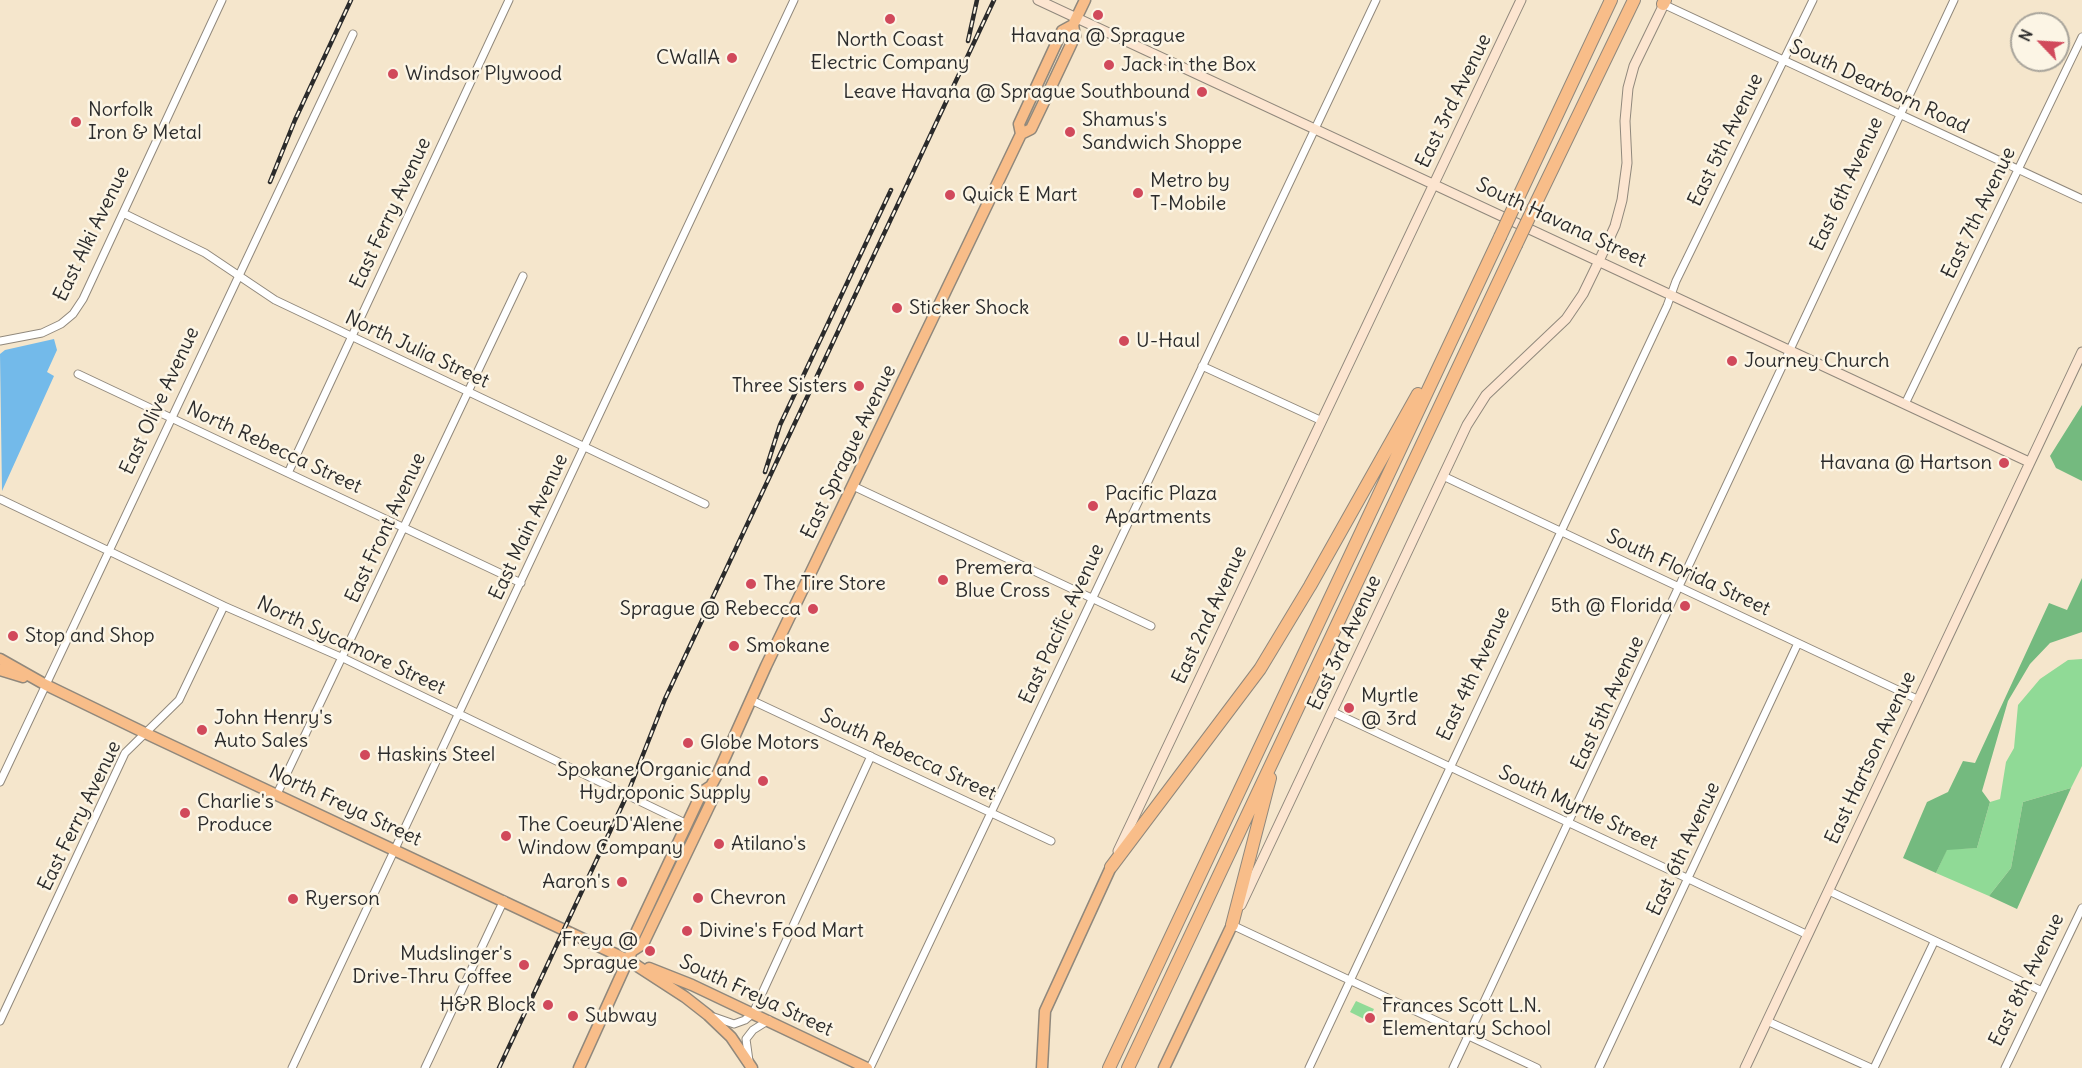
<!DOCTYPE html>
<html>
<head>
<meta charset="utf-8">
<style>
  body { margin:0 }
  #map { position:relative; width:2082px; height:1068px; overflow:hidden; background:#f5e6cc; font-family:Delius,sans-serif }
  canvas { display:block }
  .north { position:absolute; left:2010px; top:12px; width:60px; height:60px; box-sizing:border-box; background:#fcf5e5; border:2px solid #a8a49b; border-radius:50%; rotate:295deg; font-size:16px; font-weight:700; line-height:24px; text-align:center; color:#2b2b2b }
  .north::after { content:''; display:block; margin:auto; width:21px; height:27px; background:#d1495b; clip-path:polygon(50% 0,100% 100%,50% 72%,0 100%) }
</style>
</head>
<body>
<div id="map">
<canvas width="2082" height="1068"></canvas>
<div class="north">N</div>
</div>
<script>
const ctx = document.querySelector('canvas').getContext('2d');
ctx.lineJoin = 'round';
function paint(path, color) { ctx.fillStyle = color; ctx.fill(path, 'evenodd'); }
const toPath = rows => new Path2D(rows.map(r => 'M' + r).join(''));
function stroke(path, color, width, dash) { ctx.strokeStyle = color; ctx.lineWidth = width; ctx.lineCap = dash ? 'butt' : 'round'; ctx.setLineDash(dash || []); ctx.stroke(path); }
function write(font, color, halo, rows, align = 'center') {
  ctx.font = font + ' Delius,sans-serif'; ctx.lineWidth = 5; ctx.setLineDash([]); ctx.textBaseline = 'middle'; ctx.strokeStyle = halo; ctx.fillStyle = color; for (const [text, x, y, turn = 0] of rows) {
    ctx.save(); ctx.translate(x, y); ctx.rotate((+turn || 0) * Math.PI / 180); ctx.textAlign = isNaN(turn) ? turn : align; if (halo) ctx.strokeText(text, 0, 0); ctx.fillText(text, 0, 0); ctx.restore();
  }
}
paint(toPath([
  [2082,659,2082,766,2071,788,2023,802,2011,868,1989,896,1936,873,1947,849,1977,848,1990,802,2000,799,2006,762,2014,748,2018,705,2040,679,2068,660],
  [1356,1001,1374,1009,1368,1021,1350,1012]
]), '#90da96');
paint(toPath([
  [2082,405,2082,481,2056,468,2050,456],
  [2082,578,2082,632,2050,643,2030,664,2008,701,1982,791,1990,802,1977,848,1947,850,1936,873,1903,858,1927,802,1948,792,1963,761,1975,763,2049,603,2067,610],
  [2071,788,2017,909,1989,896,2011,868,2023,802]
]), '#74ba7f');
paint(toPath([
  [54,339,57,350,47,372,54,376,2,491,0,354,5,350]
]), '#73baea');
const street = toPath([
  [1663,4,2082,199],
  [123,213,205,253,275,300,705,504],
  [0,341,42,333,61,324,73,314,83,299,222,0],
  [1202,366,1322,421],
  [78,374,521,583],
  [1905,404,2082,37],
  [288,473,509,0],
  [1443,476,1919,700],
  [853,486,1151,626],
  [0,499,224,606,343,658,687,824],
  [751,700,1051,841],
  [1333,712,1808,935],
  [0,782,353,34],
  [277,794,523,276],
  [1829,891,2042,991],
  [1232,925,1537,1068],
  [714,1017,734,1024,745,1020,753,1013,871,756],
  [0,1021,125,753,179,700,224,606],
  [1767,1021,1871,1068],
  [749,1061,746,1039,753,1030,769,1020],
  [292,1068,794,0],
  [425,1068,504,900],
  [870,1068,1376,0],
  [1309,1068,1667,306,1676,281,1813,0],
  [1453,1068,1954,0],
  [1599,1068,1798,643],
  [1874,1068,1934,942],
  [2005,1068,2082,908]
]);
const secondary = toPath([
  [1038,0,2029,462],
  [1118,851,1521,0],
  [1241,905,1467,425,1486,395,1566,319,1583,294,1599,261,1615,226,1622,200,1627,163,1625,121,1628,88,1634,66,1666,0],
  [1745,1068,2082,352]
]);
const primary = toPath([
  [1021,134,1031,129,1042,106,1075,36,1073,25],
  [0,659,46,685,145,733,628,960,685,997,708,1015,731,1037,752,1068],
  [0,670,23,677],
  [632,951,643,944,713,798,711,786],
  [649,968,692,985,867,1068],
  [579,1068,632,951,633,939,702,792,711,786,718,773,766,666,1010,157,1021,134,1019,124,1062,31,1073,25,1085,0],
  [1042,1068,1045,1011,1111,867],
  [1164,1068,1232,925]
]);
const highway = toPath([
  [1663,4,1665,0],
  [1518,198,1611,0],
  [1534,207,1634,0],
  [1111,867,1260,669,1310,586,1418,394],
  [1232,925,1270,778],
  [1109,1068,1500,237],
  [1128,1068,1516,245]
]);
stroke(street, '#90887c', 9);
stroke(secondary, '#90887c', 11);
stroke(primary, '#90887c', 13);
stroke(highway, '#90887c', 14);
stroke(street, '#fff', 7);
stroke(secondary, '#fce5d0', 9);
stroke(primary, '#f8bd89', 10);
stroke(highway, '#f8bd89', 12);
const rail = toPath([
  [968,41,977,0],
  [270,182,295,120,351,0],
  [765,472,780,425,891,190],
  [499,1068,627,795,665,699,994,0]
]);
stroke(rail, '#2b2b2b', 4.5);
stroke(rail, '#fcf5e5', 2, [7]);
const highwayBridge = toPath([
  [1500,237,1518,198],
  [1516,245,1534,207]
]);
stroke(highwayBridge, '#90887c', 14, []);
stroke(highwayBridge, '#f8bd89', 12);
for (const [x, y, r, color] of [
  [1098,15,6,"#d1495b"],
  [890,19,6,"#d1495b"],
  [732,58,6,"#d1495b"],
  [1109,65,6,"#d1495b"],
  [393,74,6,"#d1495b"],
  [1202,92,6,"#d1495b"],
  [76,122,6,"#d1495b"],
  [1070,132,6,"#d1495b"],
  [1138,193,6,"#d1495b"],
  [950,195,6,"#d1495b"],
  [897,308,6,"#d1495b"],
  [1124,341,6,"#d1495b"],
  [1732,361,6,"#d1495b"],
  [859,386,6,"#d1495b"],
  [2004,463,6,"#d1495b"],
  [1093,506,6,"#d1495b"],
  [943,580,6,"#d1495b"],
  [751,584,6,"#d1495b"],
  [1685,606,6,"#d1495b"],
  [813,609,6,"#d1495b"],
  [13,636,6,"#d1495b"],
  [734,646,6,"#d1495b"],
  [1349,708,6,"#d1495b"],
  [202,730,6,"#d1495b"],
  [688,743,6,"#d1495b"],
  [365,755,6,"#d1495b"],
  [763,781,6,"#d1495b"],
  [185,813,6,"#d1495b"],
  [506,836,6,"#d1495b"],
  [719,844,6,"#d1495b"],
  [622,882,6,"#d1495b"],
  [698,898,6,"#d1495b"],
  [293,899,6,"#d1495b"],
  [687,931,6,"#d1495b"],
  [650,951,6,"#d1495b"],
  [524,965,6,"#d1495b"],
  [548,1005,6,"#d1495b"],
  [573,1016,6,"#d1495b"],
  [1370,1018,6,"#d1495b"]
]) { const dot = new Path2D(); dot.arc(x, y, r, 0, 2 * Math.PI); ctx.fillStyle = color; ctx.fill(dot); stroke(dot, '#fcf5e5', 2); }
write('20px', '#2b2b2b', '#fcf5e5', [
  ["Havana @ Sprague",1098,36,"center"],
  ["North Coast",890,40,"center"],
  ["Electric Company",890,63,"center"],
  ["CWallA",720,58,"right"],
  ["Jack in the Box",1121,65],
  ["Windsor Plywood",405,74],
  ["Leave Havana @ Sprague Southbound",1190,92,"right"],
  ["Norfolk",88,110],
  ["Iron & Metal",88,133],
  ["Shamus's",1082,120],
  ["Sandwich Shoppe",1082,143],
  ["Metro by",1150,181],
  ["T-Mobile",1150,204],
  ["Quick E Mart",962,195],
  ["Sticker Shock",909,308],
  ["U-Haul",1136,341],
  ["Journey Church",1744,361],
  ["Three Sisters",847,386,"right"],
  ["Havana @ Hartson",1992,463,"right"],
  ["Pacific Plaza",1105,494],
  ["Apartments",1105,517],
  ["Premera",955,568],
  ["Blue Cross",955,591],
  ["The Tire Store",763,584],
  ["5th @ Florida",1673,606,"right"],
  ["Sprague @ Rebecca",801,609,"right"],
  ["Stop and Shop",25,636],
  ["Smokane",746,646],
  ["Myrtle",1361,696],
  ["@ 3rd",1361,719],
  ["John Henry's",214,718],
  ["Auto Sales",214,741],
  ["Globe Motors",700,743],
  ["Haskins Steel",377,755],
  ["Spokane Organic and",751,770,"right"],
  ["Hydroponic Supply",751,793,"right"],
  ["Charlie's",197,802],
  ["Produce",197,825],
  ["The Coeur D'Alene",518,825],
  ["Window Company",518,848],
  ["Atilano's",731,844],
  ["Aaron's",610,882,"right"],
  ["Chevron",710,898],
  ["Ryerson",305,899],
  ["Divine's Food Mart",699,931],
  ["Freya @",638,940,"right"],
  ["Sprague",638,963,"right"],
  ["Mudslinger's",512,954,"right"],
  ["Drive-Thru Coffee",512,977,"right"],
  ["H&R Block",536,1005,"right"],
  ["Frances Scott L.N.",1382,1006],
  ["Elementary School",1382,1029],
  ["Subway",585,1016]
], 'left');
write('20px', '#2b2b2b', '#fcf5e5', [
  ["South Dearborn Road",1879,87,25],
  ["East 3rd Avenue",1454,101,-64],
  ["East 5th Avenue",1726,140,-64],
  ["East 6th Avenue",1847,184,-65],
  ["East Ferry Avenue",391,213,-65],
  ["East 7th Avenue",1979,213,-64],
  ["South Havana Street",1561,223,25],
  ["East Alki Avenue",92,234,-64],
  ["North Julia Street",417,350,25],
  ["East Olive Avenue",160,401,-65],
  ["North Rebecca Street",274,448,25],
  ["East Sprague Avenue",849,452,-64],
  ["East Main Avenue",529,527,-65],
  ["East Front Avenue",386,528,-65],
  ["South Florida Street",1688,573,25],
  ["East 2nd Avenue",1210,615,-65],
  ["East Pacific Avenue",1062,624,-65],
  ["East 3rd Avenue",1345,643,-65],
  ["North Sycamore Street",351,646,25],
  ["East 4th Avenue",1474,674,-65],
  ["East 5th Avenue",1608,703,-65],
  ["South Rebecca Street",908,755,25],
  ["East Hartson Avenue",1871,758,-65],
  ["North Freya Street",345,806,25],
  ["South Myrtle Street",1578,808,25],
  ["East Ferry Avenue",80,816,-64],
  ["East 6th Avenue",1684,849,-65],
  ["East 8th Avenue",2027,980,-64],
  ["South Freya Street",756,996,25]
]);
</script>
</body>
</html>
